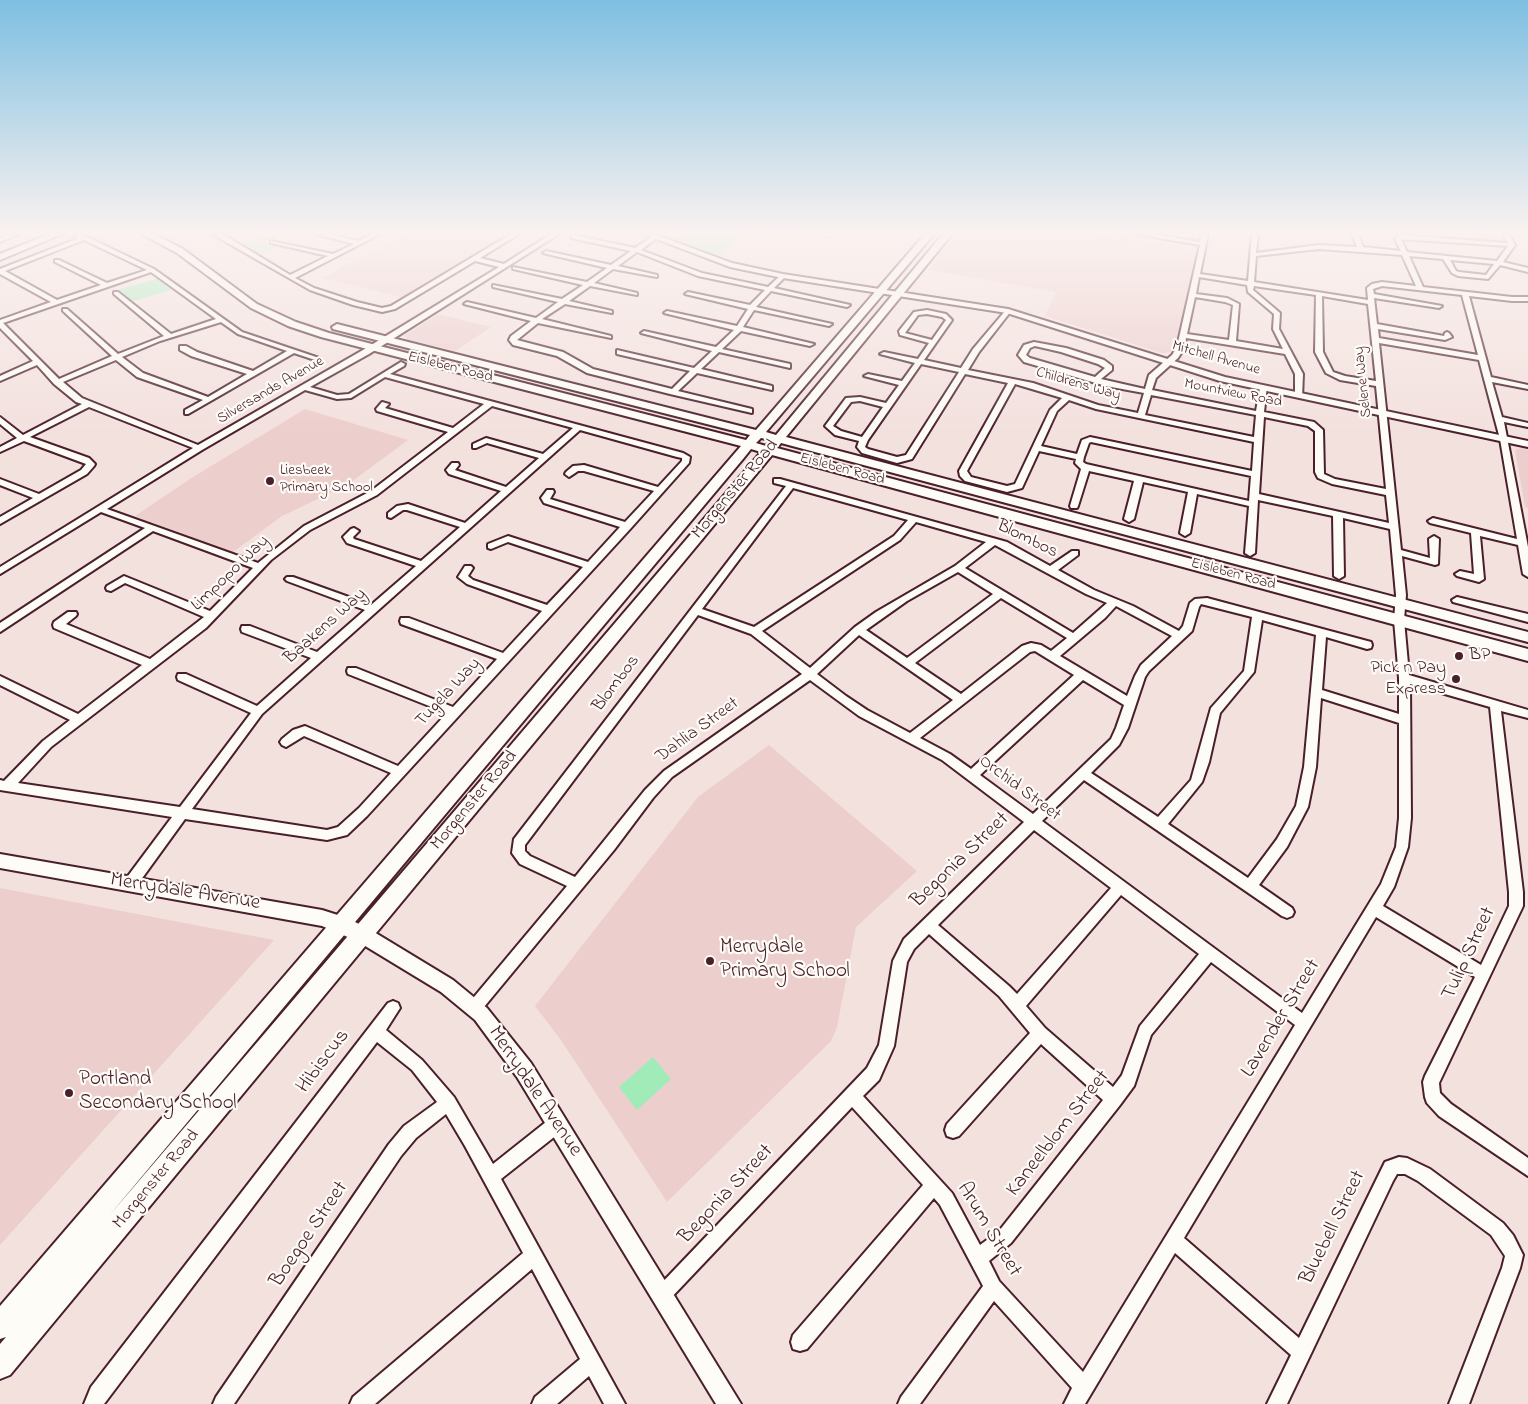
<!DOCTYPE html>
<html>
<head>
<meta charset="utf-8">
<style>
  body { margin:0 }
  canvas { display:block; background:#f3e1de }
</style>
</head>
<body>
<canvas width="1528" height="1404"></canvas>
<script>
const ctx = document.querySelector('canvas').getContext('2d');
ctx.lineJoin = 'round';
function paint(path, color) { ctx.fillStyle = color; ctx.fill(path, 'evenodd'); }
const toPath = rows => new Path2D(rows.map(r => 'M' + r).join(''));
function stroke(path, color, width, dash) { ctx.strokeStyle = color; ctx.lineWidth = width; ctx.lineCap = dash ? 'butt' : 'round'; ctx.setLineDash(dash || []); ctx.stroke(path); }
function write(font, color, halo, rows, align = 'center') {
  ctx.font = font + ' "Indie Flower",sans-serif'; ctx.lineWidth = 4.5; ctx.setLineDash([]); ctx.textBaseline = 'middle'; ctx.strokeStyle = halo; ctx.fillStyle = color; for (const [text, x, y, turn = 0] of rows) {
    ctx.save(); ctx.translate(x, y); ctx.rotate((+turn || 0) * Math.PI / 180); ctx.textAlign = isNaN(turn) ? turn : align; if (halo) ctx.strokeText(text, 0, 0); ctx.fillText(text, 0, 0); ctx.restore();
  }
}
paint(toPath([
  [406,234,512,234,405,298,322,278],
  [956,234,1094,234,1198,250,1176,349,1171,352,1162,353,1045,316,1056,292,928,270],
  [438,314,491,327,455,351,406,339,405,335],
  [305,409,408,440,347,485,282,516,233,552,135,516,193,477],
  [1521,448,1528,450,1528,508,1525,507,1515,450],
  [769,745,917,871,856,927,837,1027,831,1041,667,1202,561,1040,535,1006,698,797],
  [0,888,274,940,0,1245]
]), '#eccecc');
paint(toPath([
  [264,234,286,234,268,243,280,246,259,255,242,244],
  [663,234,832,234,772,238,745,236,716,256],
  [157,279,171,290,130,302,116,290],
  [653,1057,671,1079,637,1110,619,1087]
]), '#a1ebb9');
const minor = toPath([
  [9,234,19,234,0,242,0,238,9,234],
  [81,234,154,269,242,332,319,358,315,360,294,353,188,414,185,414,185,410,203,400,137,377,116,360,63,382,82,398,198,445,363,350,499,267,475,261,395,309,382,312,353,305,310,290,212,234,221,234,231,239,290,275,328,256,271,243,271,241,333,254,354,244,316,234,329,234,358,241,372,234,380,234,295,278,314,288,357,302,382,308,391,306,511,234,519,234,480,258,504,264,551,234,559,234,369,354,310,387,337,395,349,394,401,362,405,364,404,366,390,374,683,453,690,457,689,463,631,528,367,816,347,835,327,840,185,819,135,888,130,890,125,888,123,884,125,880,172,817,0,790,0,780,4,781,43,741,70,720,0,685,0,676,78,714,142,665,54,628,53,625,54,622,68,612,76,612,77,614,76,616,66,624,150,659,204,617,125,583,111,591,107,590,106,588,107,586,124,576,210,611,253,568,153,531,0,632,0,623,145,528,101,512,0,574,0,567,193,448,89,407,30,437,89,458,95,464,94,466,87,474,0,524,0,517,33,498,0,485,0,479,39,494,81,470,86,464,24,441,0,452,0,447,17,438,0,424,0,417,23,435,82,404,76,402,54,384,37,365,0,381,0,376,33,361,0,328,0,320,51,302,0,274,0,269,79,238,74,235,81,234],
  [84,240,147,270,107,283,59,260,55,260,55,262,101,285,57,300,5,271,84,240],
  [151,272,216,319,171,334,118,292,114,292,114,294,164,336,118,354,67,309,63,309,63,311,112,356,59,379,3,323,151,272],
  [221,322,238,334,287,351,253,371,197,352,186,346,180,346,180,350,191,356,247,374,208,397,143,373,122,357,160,341,221,322],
  [385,377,484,404,453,428,385,408,389,404,382,402,376,409,377,411,448,432,371,491,304,526,258,563,107,509,202,450,305,390,337,399,351,398,385,377],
  [492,406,573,428,543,454,486,438,473,444,473,448,476,448,487,443,539,458,506,487,455,470,459,465,458,463,452,463,446,470,449,474,501,491,465,523,408,504,397,506,388,513,388,517,391,518,403,510,407,510,460,527,421,561,354,539,353,537,359,531,354,528,351,529,343,537,347,543,416,566,371,605,293,577,287,577,285,579,287,581,365,610,317,652,250,626,242,626,241,629,242,632,311,658,257,706,186,674,178,674,177,677,178,680,251,713,180,807,18,783,51,747,206,628,271,560,310,530,377,495,492,406],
  [580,430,677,457,682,458,682,461,658,487,584,465,573,466,566,472,565,474,569,477,578,471,584,471,654,491,625,522,550,499,554,492,553,490,547,490,541,498,544,503,620,527,588,562,508,536,488,544,488,548,491,549,508,542,583,567,547,605,473,580,468,576,473,568,471,566,465,566,458,577,467,584,542,611,503,653,409,618,401,618,400,621,401,624,497,659,453,707,356,668,348,668,347,671,348,674,447,713,398,766,305,726,293,730,282,739,280,742,282,745,286,747,304,736,391,773,359,808,338,827,327,830,192,809,262,714,580,430],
  [1136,234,1153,234,1200,242,1202,234,1208,234,1200,274,1248,281,1252,234,1258,234,1256,253,1319,245,1357,247,1352,234,1358,234,1363,247,1401,251,1395,239,1399,235,1508,243,1503,235,1509,234,1515,245,1503,262,1528,268,1528,272,1500,265,1488,279,1458,276,1452,273,1443,259,1409,256,1423,287,1512,297,1528,297,1528,301,1512,301,1469,296,1491,377,1528,385,1528,389,1492,382,1502,417,1528,423,1528,427,1504,422,1528,547,1528,577,1523,574,1518,545,1480,536,1484,579,1479,582,1457,576,1455,574,1460,571,1474,574,1471,533,1430,523,1428,521,1433,518,1517,539,1500,439,1479,360,1379,343,1401,550,1430,558,1429,539,1434,536,1439,539,1438,564,1435,565,1402,556,1406,595,1404,620,1409,675,1528,710,1528,718,1501,711,1523,892,1523,906,1439,1083,1440,1093,1451,1104,1528,1158,1528,1176,1439,1116,1427,1103,1425,1097,1423,1082,1425,1076,1475,977,1376,917,1184,1238,1299,1338,1385,1162,1399,1157,1407,1158,1430,1169,1503,1223,1513,1235,1523,1255,1520,1268,1469,1404,1449,1404,1502,1268,1505,1256,1491,1235,1418,1181,1405,1174,1397,1174,1393,1181,1287,1404,1267,1404,1291,1355,1175,1253,1085,1404,1064,1404,1072,1388,994,1301,920,1404,898,1404,901,1397,983,1286,940,1205,934,1198,807,1349,800,1351,793,1349,791,1342,793,1335,923,1185,852,1107,668,1301,662,1304,656,1301,653,1295,656,1289,867,1068,879,1045,893,961,904,939,1024,822,942,760,859,716,810,680,672,777,653,798,614,850,479,1013,474,1015,469,1013,467,1008,469,1003,567,886,520,864,512,853,514,839,786,486,774,483,774,479,780,479,1007,542,1050,566,1072,551,1078,551,1078,555,1058,570,1094,590,1133,606,1179,631,1183,626,1190,603,1195,599,1207,598,1371,642,1372,645,1371,648,1367,649,1326,637,1322,690,1399,714,1399,678,1394,620,1396,595,1390,529,1343,518,1344,576,1339,579,1334,576,1333,516,1258,500,1255,553,1250,556,1245,553,1249,506,1197,494,1190,533,1185,536,1180,533,1188,492,1143,482,1134,519,1129,522,1124,519,1134,481,1089,471,1078,506,1077,508,1071,508,1070,506,1081,469,1075,463,1076,459,1039,451,1022,488,1007,492,965,481,960,476,959,471,1008,383,965,374,912,459,897,463,862,453,857,447,859,441,835,435,825,426,846,398,860,397,886,403,899,385,864,376,868,374,902,381,915,363,880,354,884,352,918,359,929,343,900,335,899,331,914,312,927,310,946,314,952,320,924,360,961,368,973,349,1006,310,1008,309,1011,311,979,352,968,370,1033,383,1098,405,1138,413,1144,393,1106,386,1024,362,1018,355,1024,345,1034,342,1066,348,1104,360,1112,366,1112,370,1101,379,1145,389,1149,375,1172,355,1177,347,1200,245,1136,234],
  [1401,239,1508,246,1497,261,1407,252,1401,239],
  [1319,249,1402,255,1416,286,1382,282,1372,284,1367,288,1368,300,1254,282,1256,256,1319,249],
  [1450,260,1494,264,1486,275,1459,272,1456,271,1450,260],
  [1199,277,1247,285,1248,292,1274,314,1273,329,1283,349,1236,341,1239,304,1227,298,1196,294,1199,277],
  [1254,286,1316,295,1315,352,1326,373,1340,380,1376,386,1386,489,1335,479,1324,474,1323,430,1314,422,1264,412,1267,386,1260,388,1256,411,1152,390,1156,378,1178,358,1185,347,1186,338,1285,354,1295,374,1295,396,1302,398,1303,374,1279,329,1280,313,1253,290,1254,286],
  [1382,286,1462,295,1478,355,1379,338,1378,329,1445,340,1452,337,1449,333,1447,332,1445,333,1444,336,1377,324,1374,298,1439,308,1442,306,1374,294,1373,289,1382,286],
  [1322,296,1368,304,1376,381,1345,376,1333,372,1323,352,1322,296],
  [1195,297,1225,302,1233,305,1229,340,1187,334,1195,297],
  [927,314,942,317,946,320,932,340,905,333,918,315,927,314],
  [1035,346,1061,352,1098,364,1105,368,1095,377,1030,358,1026,355,1030,348,1035,346],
  [921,364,959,372,906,455,897,457,868,449,865,447,868,440,921,364],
  [1015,384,1062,398,1050,410,1015,484,1007,486,971,477,967,471,1015,384],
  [1151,395,1256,415,1254,437,1145,415,1151,395],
  [1069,400,1096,409,1254,442,1252,471,1090,437,1082,440,1077,454,1041,446,1057,411,1069,400],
  [860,401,883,407,862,437,841,431,833,426,851,402,860,401],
  [1264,417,1308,426,1315,431,1315,472,1318,478,1332,484,1386,495,1389,523,1259,494,1264,417],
  [1091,442,1251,476,1249,501,1086,464,1083,462,1084,457,1089,443,1091,442],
  [793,488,908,520,894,536,754,627,702,609,793,488],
  [916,522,986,542,955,566,876,612,855,627,810,668,762,631,900,540,916,522],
  [995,545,1086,594,1107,603,1073,633,965,568,995,545],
  [958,572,993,594,907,658,866,630,907,601,958,572],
  [1001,598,1067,638,1051,651,1041,645,1031,643,1022,646,961,694,915,663,1001,598],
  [1201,604,1252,617,1244,671,1211,708,1191,780,1158,817,1091,773,1119,745,1128,728,1145,677,1149,671,1192,631,1199,607,1201,604],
  [1116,606,1172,636,1141,665,1135,676,1127,696,1060,656,1105,618,1116,606],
  [698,615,751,634,802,674,664,771,645,790,575,877,530,856,525,851,525,845,698,615],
  [1262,620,1316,635,1304,767,1296,806,1277,839,1248,878,1168,824,1202,782,1209,762,1220,713,1254,672,1262,620],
  [859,635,953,700,910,733,867,710,846,696,817,674,859,635],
  [1035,651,1074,675,971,769,950,754,920,738,1030,652,1035,651],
  [1083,680,1124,705,1116,728,1111,739,1033,814,980,775,1083,680],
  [1410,684,1490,707,1509,892,1509,906,1481,965,1383,906,1394,887,1408,847,1411,818,1410,684],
  [1321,698,1399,723,1399,818,1396,847,1381,884,1302,1013,1042,821,1084,780,1282,916,1287,918,1292,916,1294,912,1292,908,1259,885,1287,847,1308,807,1316,767,1321,698],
  [1034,830,1111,888,1017,994,1009,986,938,925,1034,830],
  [1121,895,1199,954,1140,1026,1122,1075,1113,1087,1045,1028,1026,1006,1121,895],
  [929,934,999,996,1030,1033,947,1124,945,1130,947,1136,953,1138,959,1136,1041,1044,1103,1100,999,1231,980,1245,952,1193,863,1096,879,1080,894,1046,907,962,914,949,929,934],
  [1211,962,1295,1025,1083,1372,999,1281,989,1261,1011,1243,1120,1105,1134,1086,1151,1035,1211,962],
  [573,235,635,248,653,236,657,236,657,238,641,250,702,273,768,287,781,275,785,275,785,277,774,288,850,305,847,307,771,291,756,307,832,324,829,326,754,310,743,327,814,344,810,346,741,331,722,349,790,364,790,368,719,352,701,369,772,386,772,390,697,373,678,391,752,409,752,413,670,394,587,373,557,356,513,345,509,340,511,336,531,321,464,304,467,302,536,318,558,302,493,287,493,285,562,299,583,285,513,269,513,267,587,282,607,268,543,253,546,251,611,265,631,251,571,238,571,236,573,235],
  [637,252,698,276,765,290,750,305,688,292,685,294,748,309,737,326,667,311,664,313,734,330,716,347,644,331,641,333,712,351,694,368,617,350,617,354,690,371,672,389,593,369,563,352,517,340,538,323,611,338,611,336,542,319,565,304,612,313,612,311,569,301,590,286,637,295,637,293,594,283,613,269,657,277,657,275,618,266,637,252],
  [1457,597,1528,614,1528,622,1453,602,1452,600,1457,597],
  [393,1001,398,1003,400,1008,386,1030,422,1060,454,1097,493,1164,551,1118,557,1116,563,1118,565,1124,563,1130,501,1179,625,1404,604,1404,589,1376,557,1404,532,1404,535,1397,580,1359,532,1269,375,1404,350,1404,353,1397,523,1253,465,1146,446,1114,416,1138,401,1156,234,1404,213,1404,216,1397,389,1144,404,1126,437,1102,412,1070,377,1042,104,1404,84,1404,91,1387,388,1003,393,1001]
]);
const tertiary = toPath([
  [643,234,654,234,732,263,783,274,1008,309,1225,377,1528,441,1528,447,1220,381,1007,313,783,278,730,267,643,234],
  [0,854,322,910,347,918,369,929,453,980,487,1008,531,1063,741,1404,716,1404,517,1077,475,1020,441,992,357,941,322,926,0,868,0,854]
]);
const secondary = toPath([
  [49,234,62,234,0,260,0,254,49,234],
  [142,234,154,234,183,249,257,304,296,322,329,333,746,440,750,435,333,329,332,327,337,324,756,430,925,234,934,234,766,432,776,435,943,234,952,234,786,437,1528,632,1528,642,781,443,777,448,1528,649,1528,661,772,455,10,1375,0,1379,0,1344,6,1337,0,1339,0,1306,741,446,321,337,288,326,251,308,177,253,142,234],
  [761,438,771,440,766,446,756,443,761,438],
  [751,449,761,452,108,1217,743,459,751,449]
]);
stroke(minor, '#4a1f2b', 4);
stroke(tertiary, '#4a1f2b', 4);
stroke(secondary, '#4a1f2b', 4);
paint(minor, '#fdfcf7');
paint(tertiary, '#fdfcf7');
paint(secondary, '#fdfcf7');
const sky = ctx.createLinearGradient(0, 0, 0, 431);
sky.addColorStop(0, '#7ebfe1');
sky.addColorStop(0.54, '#faf2f0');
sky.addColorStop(1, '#faf2f000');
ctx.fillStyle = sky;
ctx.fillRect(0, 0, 1528, 431);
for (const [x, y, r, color] of [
  [270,481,5,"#4a1f2b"],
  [1459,656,5,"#4a1f2b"],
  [1456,679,5,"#4a1f2b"],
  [710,961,5,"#4a1f2b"],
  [69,1093,5,"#4a1f2b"]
]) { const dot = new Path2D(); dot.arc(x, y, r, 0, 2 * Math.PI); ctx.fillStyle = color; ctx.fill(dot); stroke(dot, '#fdfcf7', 2); }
write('15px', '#4a1f2b', '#fdfcf7', [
  ["Mitchell Avenue",1216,359,16],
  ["Eisleben Road",450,368,14],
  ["Selene Way",1364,382,-96],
  ["Childrens Way",1078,385,16],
  ["Silversands Avenue",271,391,-30],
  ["Mountview Road",1233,394,11],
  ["Eisleben Road",842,470,15],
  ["Eisleben Road",1233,575,15]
]);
write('15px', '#4a1f2b', '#fdfcf7', [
  ["Liesbeek",280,472],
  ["Primary School",280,489]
], 'left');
write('18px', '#4a1f2b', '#fdfcf7', [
  ["Morgenster Road",736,490,-50],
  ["Blombos",1027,540,26],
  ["Limpopo Way",231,574,-44],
  ["Baakens Way",326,627,-42],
  ["Blombos",617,684,-53],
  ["Tugela Way",449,693,-47],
  ["Dahlia Street",698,731,-36],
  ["Orchid Street",1019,789,37],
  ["Morgenster Road",475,801,-50],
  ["Morgenster Road",157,1180,-50]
]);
write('18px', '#4a1f2b', '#fdfcf7', [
  ["BP",1469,656],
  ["Pick n Pay",1446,669,"right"],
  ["Express",1446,690,"right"]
], 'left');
write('21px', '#4a1f2b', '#fdfcf7', [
  ["Begonia Street",961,861,-44],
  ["Merrydale Avenue",185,893,9],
  ["Tulip Street",1470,954,-65],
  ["Lavender Street",1282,1019,-59],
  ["Hibiscus",324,1062,-53],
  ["Merrydale Avenue",534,1092,56],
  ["Kaneelblom Street",1059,1134,-52],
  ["Begonia Street",727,1195,-47],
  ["Bluebell Street",1334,1228,-64],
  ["Arum Street",988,1230,59],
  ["Boegoe Street",310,1235,-56]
]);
write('21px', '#4a1f2b', '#fdfcf7', [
  ["Merrydale",720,949],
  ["Primary School",720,973],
  ["Portland",79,1081],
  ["Secondary School",79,1105]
], 'left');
</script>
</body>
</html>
